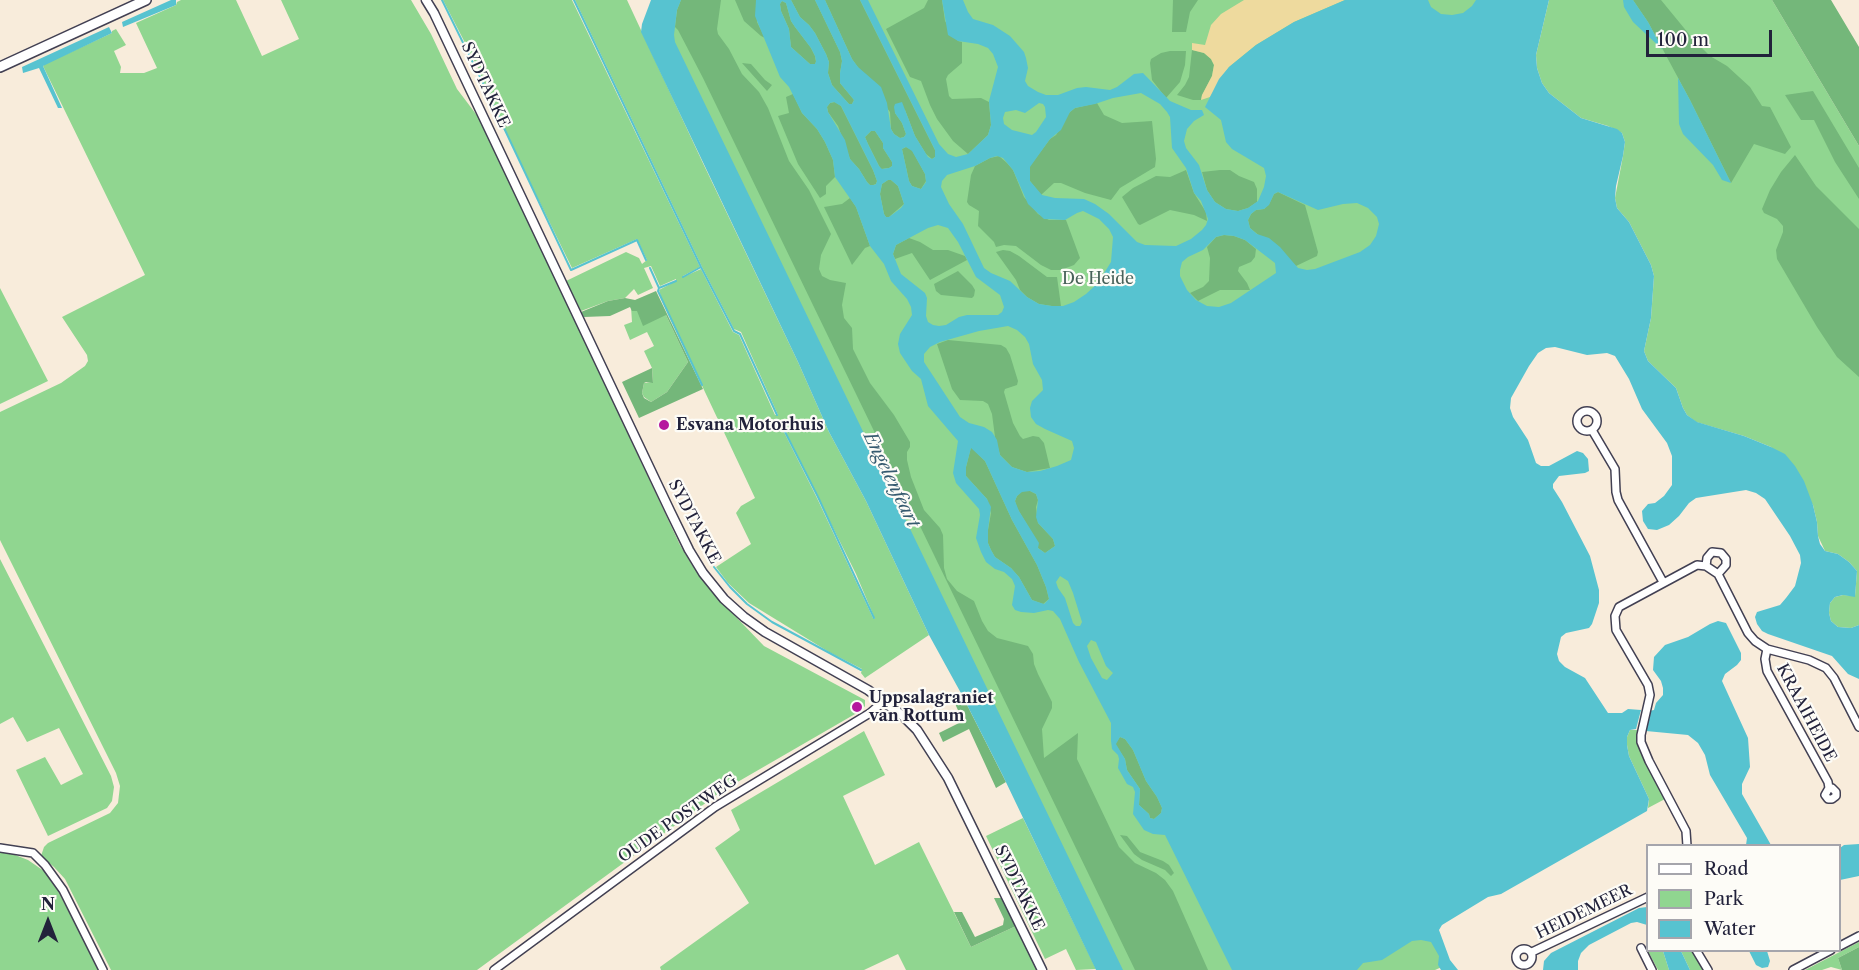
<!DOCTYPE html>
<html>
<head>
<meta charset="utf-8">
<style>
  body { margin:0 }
  #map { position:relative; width:1859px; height:970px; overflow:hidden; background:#f8ecdb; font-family:"Libre Caslon Text",serif }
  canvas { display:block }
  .legend { position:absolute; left:1646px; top:844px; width:195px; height:108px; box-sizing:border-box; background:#fdfcf7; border:2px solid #a5a5ac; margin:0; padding:8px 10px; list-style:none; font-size:18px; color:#22223b }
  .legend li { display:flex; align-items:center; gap:12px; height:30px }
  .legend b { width:30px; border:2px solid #a5a5ac }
  .north { position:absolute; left:18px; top:892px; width:60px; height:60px; -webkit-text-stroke:4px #fdfcf7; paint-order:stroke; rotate:0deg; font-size:16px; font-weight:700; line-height:24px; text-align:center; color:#22223b }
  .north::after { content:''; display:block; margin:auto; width:21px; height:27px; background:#22223b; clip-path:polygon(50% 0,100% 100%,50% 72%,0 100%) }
  .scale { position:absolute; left:1646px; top:30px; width:126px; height:27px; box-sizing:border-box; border:3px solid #22223b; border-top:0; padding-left:8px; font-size:18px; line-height:21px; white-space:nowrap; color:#22223b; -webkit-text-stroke:4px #fdfcf7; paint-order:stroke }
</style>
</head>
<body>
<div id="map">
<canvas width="1859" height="970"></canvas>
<ul class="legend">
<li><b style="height:8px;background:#fff"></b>Road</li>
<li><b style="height:16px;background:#90d690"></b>Park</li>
<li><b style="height:16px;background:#57c3d0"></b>Water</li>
</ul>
<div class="north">N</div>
<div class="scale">100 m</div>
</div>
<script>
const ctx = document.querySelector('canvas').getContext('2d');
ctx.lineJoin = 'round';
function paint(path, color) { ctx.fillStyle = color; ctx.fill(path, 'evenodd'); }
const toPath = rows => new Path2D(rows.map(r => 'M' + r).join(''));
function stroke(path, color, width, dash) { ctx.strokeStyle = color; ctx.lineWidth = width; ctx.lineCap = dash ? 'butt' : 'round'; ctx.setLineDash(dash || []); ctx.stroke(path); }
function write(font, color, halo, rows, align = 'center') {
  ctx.font = font + ' "Libre Caslon Text",serif'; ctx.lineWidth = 4.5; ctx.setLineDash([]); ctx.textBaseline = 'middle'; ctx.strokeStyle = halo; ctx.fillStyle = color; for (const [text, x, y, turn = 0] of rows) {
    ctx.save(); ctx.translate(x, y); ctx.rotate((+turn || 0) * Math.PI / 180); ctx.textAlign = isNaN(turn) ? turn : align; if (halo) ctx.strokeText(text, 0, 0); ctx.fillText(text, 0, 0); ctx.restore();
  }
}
paint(toPath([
  [181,0,236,0,262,56,299,39,281,0,411,0,431,34,457,89,482,122,680,545,692,565,711,591,764,646,865,700,865,706,862,710,722,791,477,970,111,970,65,879,54,867,41,856,44,847,48,843,110,813,118,803,120,786,116,773,0,540,0,412,61,383,85,366,88,361,87,355,62,317,145,275,43,66,45,64,112,33,112,31,116,29,126,45,114,51,121,67,120,73,144,73,157,68,136,23,176,5,177,2],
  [443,0,572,0,700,267,683,276,683,277,701,269,733,332,739,335,775,415,778,415,741,332,734,329,702,267,575,0,627,0,701,159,798,362,829,432,866,501,929,635,865,678,861,673,862,669,829,652,749,603,728,583,716,567,751,544,736,513,741,506,755,498,663,303,659,290,676,281,676,279,660,286,651,266,644,268,653,288,638,295,634,289,625,298,608,301,581,311,566,281,626,252,639,258,642,264,647,260,637,239,572,268,495,111,478,68],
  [780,421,856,574,875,619,873,618,817,498,779,422],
  [678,0,1488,0,1429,926,1444,966,1435,970,1121,970,672,42],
  [1549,0,1772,0,1859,146,1859,625,1851,628,1838,627,1831,621,1829,613,1830,603,1835,597,1843,595,1855,596,1857,571,1849,562,1838,554,1825,551,1818,536,1817,522,1813,505,1771,447,1744,436,1696,422,1687,415,1683,408,1676,388,1648,361,1644,351,1651,318,1654,276,1651,265,1629,222,1617,208,1615,198,1623,156,1625,142,1622,133,1608,126,1581,118,1549,93,1542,83,1537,68,1536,55],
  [0,288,48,381,0,404],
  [631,307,666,315,688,362,667,392,651,402,644,397,642,393,644,383,653,382,652,368,644,351,654,346,647,332,630,340,624,325,632,322],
  [0,559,111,776,114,787,112,801,107,808,48,836,16,770,45,757,61,785,83,774,59,728,27,742,13,717,0,724],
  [1630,730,1637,730,1637,743,1641,754,1665,799,1648,808,1649,799,1629,756,1627,745,1627,737],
  [864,731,885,775,843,796,875,865,919,842,971,947,1016,926,1038,970,906,970,898,954,864,970,661,970,660,967,749,903,715,848,740,830,731,810],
  [1023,818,1096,969,1076,970,1066,949,1045,959,986,836],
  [0,849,28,860,44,871,58,891,99,970,0,970],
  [1859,942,1859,947,1838,958,1842,970,1831,967,1822,970,1805,970],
  [1648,951,1663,951,1669,970,1658,970],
  [1681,951,1692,951,1703,970,1690,970]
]), '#90d690');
paint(toPath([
  [681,0,721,0,717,29,718,34,729,49,742,74,759,92,768,108,789,161,809,190,831,234,821,255,819,269,822,276,830,280,846,283,842,305,844,318,852,328,853,349,870,383,894,415,910,442,910,447,907,452,907,460,911,477,924,510,940,528,943,535,944,568,947,579,957,591,974,601,982,621,988,631,997,638,1028,646,1033,654,1034,664,1038,674,1052,702,1052,708,1042,729,1044,758,1078,733,1077,759,1119,847,1135,863,1156,873,1165,880,1173,891,1208,970,1135,970,703,78,678,30,675,27,677,10],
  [735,0,756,0,757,22,765,38,761,36,744,21],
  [791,0,815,0,840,52,842,61,840,73,840,83,854,100,852,104,849,104,832,85,828,73,829,62,826,54,815,33,809,25,800,17],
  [825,0,860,0,935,150,937,153,935,157,932,159,926,154,915,136,905,110,895,113,902,123,906,134,904,137,900,138,894,134,891,129,890,112,852,59],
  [928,0,942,0,945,21,958,41,962,42,962,63,948,75,946,79,949,96,952,99,981,98,989,102,991,125,988,135,968,154,953,141,937,119,930,105,921,81,910,77,886,29,924,8],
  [1173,0,1198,0,1190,12,1186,32,1172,32],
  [1633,0,1661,0,1693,39,1710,56,1727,66,1750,87,1762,106,1770,107,1791,147,1785,154,1754,144,1731,183,1690,100,1648,22],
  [1772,0,1831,0,1859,47,1859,146],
  [782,1,786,3,791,21,795,27,811,48,815,56,816,62,815,64,810,64,791,47,789,29,781,11,780,4],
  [1192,50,1204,53,1211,59,1214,65,1212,76,1202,95,1201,100,1193,100,1177,95,1185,85,1189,77],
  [1170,51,1186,51,1185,65,1180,82,1166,98,1152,80,1150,63,1151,59,1161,53],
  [742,63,751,64,765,80,772,85,767,91],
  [1813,91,1859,168,1859,199,1835,162,1814,120,1801,120,1785,95],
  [793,94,802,113,817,129,825,142,833,160,835,177,826,186,826,194,820,198,798,164,778,116,789,113,786,97],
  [835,102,841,106,873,170,877,181,876,184,873,185,870,185,867,182,859,169,850,159,838,126,828,112,827,107,830,103],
  [1097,103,1104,115,1122,123,1152,121,1156,159,1155,167,1120,188,1111,200,1085,193,1061,183,1054,183,1041,195,1030,181,1029,167,1050,139,1056,135,1064,123,1065,117,1070,112,1075,108],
  [871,131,875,131,883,143,883,148,892,162,892,166,889,168,881,169,879,166,868,144,865,137],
  [906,147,912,150,925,174,926,181,921,189,912,186,909,181,902,149],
  [1795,155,1816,186,1859,229,1859,377,1837,357,1817,327,1777,259,1776,250,1783,232,1783,226,1777,219,1764,213,1762,209,1770,190,1781,172],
  [999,156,1007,163,1013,170,1024,197,1038,214,1049,220,1066,220,1080,258,1074,265,1061,270,1051,270,1041,265,1016,246,1004,245,996,247,994,242,978,226,979,211,969,205,967,202,971,175,975,166,990,158],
  [1186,170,1194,193,1206,212,1207,221,1194,215,1170,210,1140,225,1138,224,1122,197,1133,188,1156,176,1170,177],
  [1220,170,1230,170,1239,176,1254,182,1257,189,1257,202,1248,208,1238,211,1226,209,1215,202,1207,190,1202,172],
  [888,180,891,180,898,186,904,204,889,217,886,217,884,214,880,194,882,184],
  [1278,192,1305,205,1318,252,1317,256,1296,266,1250,228,1248,220,1251,214,1256,210,1264,209,1269,204,1274,194],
  [850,198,856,207,870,246,865,248,852,265,824,207,842,204],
  [1224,235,1234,236,1245,240,1256,249,1255,257,1251,262,1239,267,1238,271,1247,283,1250,290,1220,290,1198,301,1190,293,1203,287,1209,281,1210,258,1207,247,1216,237],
  [909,238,920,242,933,250,948,250,965,256,967,260,930,280,912,253,895,259,893,254,896,245],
  [1003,250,1010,251,1019,256,1047,277,1057,277,1061,306,1052,306,1039,304,1027,297,1020,290,1016,280,996,252],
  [958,271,972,285,975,290,974,296,972,298,941,295,936,291,934,284],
  [656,291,703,389,639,418,622,382,652,368,653,383,646,382,644,383,642,393,644,398,651,402,667,392,688,362,666,315,643,326,637,311,632,311,630,307,610,316,584,317,581,312,608,301,625,298,635,300],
  [948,340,1001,345,1006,348,1010,355,1018,381,1017,385,1005,389,1004,392,1013,423,1020,436,1023,439,1033,436,1039,437,1044,443,1050,468,1027,472,1012,467,1000,455,995,437,992,414,988,404,983,401,960,400,952,389,937,344],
  [971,447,985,461,1012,520,1037,565,1046,587,1049,599,1043,604,1032,600,1019,577,1011,568,995,557,991,550,988,543,988,530,991,513,987,499,966,476,966,467],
  [1022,491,1030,491,1036,494,1038,500,1036,507,1038,523,1053,539,1055,546,1045,553,1038,548,1038,543,1017,508,1015,501,1017,496],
  [951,695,962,695,1006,782,996,788,969,729,943,742,939,733,963,721],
  [1120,737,1125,739,1133,750,1146,781,1157,797,1162,808,1161,813,1154,819,1150,818,1149,814,1139,805,1140,789,1127,770,1125,759,1115,744],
  [1120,835,1127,836,1140,852,1163,861,1169,865,1174,873,1171,876,1165,870,1142,860,1134,854],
  [994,898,1003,898,1016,926,971,947,954,912,962,912,975,937,1003,925,1004,919],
  [1859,947,1859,970,1842,970,1838,958]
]), '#74b77a');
paint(toPath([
  [1244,0,1345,0,1294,22,1256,45,1229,67,1210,97,1201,100,1202,95,1212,76,1214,65,1211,59,1204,53,1192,50,1192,43,1205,45,1211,25,1221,14]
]), '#eeda9e');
paint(toPath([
  [171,0,176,0,176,5,123,27,122,22],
  [651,0,681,0,677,10,674,35,675,42,1123,970,1096,970,1003,776,962,695,929,635,866,501,829,432,798,362,641,32,642,24],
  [756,0,791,0,800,17,809,25,815,33,826,54,829,62,828,73,832,85,849,104,852,104,854,100,840,83,840,73,842,61,840,52,815,0,825,0,852,59,858,67,881,87,887,103,891,129,894,134,900,138,904,137,906,134,902,123,895,113,894,107,895,104,902,102,915,136,928,157,932,159,935,157,935,150,860,0,868,0,939,144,948,154,956,157,968,154,988,135,991,125,989,101,998,67,993,54,988,48,978,44,958,41,948,35,942,0,963,0,968,12,973,19,993,25,1010,36,1024,52,1026,58,1028,68,1025,81,1028,86,1038,92,1046,95,1058,95,1077,88,1086,87,1110,90,1117,87,1134,74,1143,73,1170,101,1191,110,1202,110,1204,115,1194,121,1187,129,1184,141,1186,148,1199,165,1207,190,1215,202,1226,209,1238,211,1248,208,1258,201,1264,187,1266,176,1264,168,1232,149,1226,142,1221,120,1205,107,1219,79,1229,67,1256,45,1294,22,1345,0,1428,0,1431,7,1441,14,1452,15,1463,13,1472,6,1476,0,1549,0,1536,55,1537,68,1542,83,1549,93,1581,118,1617,129,1622,133,1625,142,1623,156,1616,186,1615,198,1617,208,1629,222,1651,265,1654,276,1651,318,1644,351,1648,361,1676,388,1683,408,1687,415,1697,422,1744,436,1771,447,1785,454,1795,466,1804,481,1813,505,1817,522,1818,536,1820,544,1825,551,1838,554,1849,562,1857,571,1855,597,1843,595,1835,597,1830,603,1829,613,1831,621,1838,627,1851,628,1859,625,1859,679,1848,674,1832,656,1768,634,1762,631,1757,624,1755,617,1757,612,1780,605,1786,598,1795,586,1801,563,1800,555,1790,536,1765,499,1756,493,1746,490,1696,498,1689,503,1679,516,1669,525,1657,530,1648,529,1643,521,1642,511,1648,504,1655,503,1664,496,1672,485,1672,456,1667,443,1642,409,1629,379,1615,356,1607,353,1587,355,1555,347,1546,348,1538,353,1529,366,1511,398,1510,408,1513,417,1528,440,1536,463,1541,466,1549,466,1577,451,1583,453,1588,459,1589,471,1585,473,1559,476,1553,484,1553,488,1562,502,1590,556,1599,590,1599,603,1592,624,1589,628,1566,633,1561,637,1557,654,1559,661,1565,667,1585,678,1608,713,1622,713,1628,709,1641,710,1636,729,1630,730,1627,737,1627,745,1629,756,1649,799,1647,811,1501,894,1488,897,1442,925,1439,930,1450,960,1458,970,1441,970,1438,965,1439,956,1431,942,1421,940,1412,941,1382,960,1363,963,1357,970,1232,970,1165,835,1153,834,1144,830,1133,814,1135,792,1133,787,1127,784,1118,768,1119,759,1118,755,1112,749,1111,741,1111,723,1079,662,1060,619,1053,611,1048,610,1034,613,1021,612,1015,610,1012,605,1015,586,1012,579,1004,572,995,569,986,562,981,552,976,538,980,515,979,509,956,483,953,473,958,441,928,406,921,379,912,371,900,353,898,344,900,334,912,315,911,307,907,299,891,281,884,264,870,246,856,207,835,177,833,160,825,142,817,129,802,113,789,87,780,77,755,16],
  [782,1,786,3,791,21,795,27,811,48,815,56,816,61,815,64,810,64,791,47,789,29,781,11,780,4],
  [1141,93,1160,104,1167,112,1170,117,1172,148,1186,168,1194,193,1201,201,1208,219,1206,225,1202,230,1191,239,1176,246,1145,245,1137,242,1109,214,1095,204,1084,199,1055,198,1042,195,1030,181,1030,167,1050,139,1061,130,1070,112,1075,108,1095,104,1113,98],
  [834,102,841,106,873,170,877,181,876,184,874,185,870,185,867,182,859,169,850,159,845,140,828,112,827,107,830,103],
  [1039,103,1043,104,1045,107,1046,117,1036,132,1032,135,1012,130,1004,124,1003,118,1005,112,1016,110,1025,113],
  [871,131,875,131,883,143,883,148,892,162,892,166,889,168,882,169,879,166,868,144,865,137],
  [906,147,912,151,925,174,926,182,921,189,912,186,909,181,902,149],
  [997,156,1003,158,1013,170,1028,204,1044,219,1065,220,1077,213,1083,211,1099,219,1109,229,1113,237,1111,262,1098,283,1086,294,1074,302,1063,306,1052,306,1039,304,1027,297,1010,281,991,273,984,268,963,224,949,204,941,187,942,181,947,175,975,166,990,158],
  [888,180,891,180,898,186,904,204,901,208,889,217,886,217,884,214,880,194,882,184],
  [1278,192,1318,210,1343,204,1357,203,1368,208,1377,217,1379,224,1376,236,1370,245,1360,252,1315,269,1307,270,1298,268,1280,247,1269,238,1257,234,1250,228,1248,220,1251,214,1256,210,1264,209,1269,205,1274,194],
  [938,225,948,228,958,242,976,277,1000,295,1004,307,1002,312,998,315,967,315,959,317,946,325,939,326,933,325,928,322,926,316,927,298,925,293,901,274,893,254,896,245,928,228],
  [1224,235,1234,236,1245,240,1275,263,1276,273,1231,303,1219,307,1207,306,1196,300,1187,290,1180,276,1180,270,1182,262,1188,257,1203,250,1216,237],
  [1008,326,1017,330,1025,337,1029,344,1033,364,1042,380,1043,390,1032,401,1030,408,1031,417,1036,424,1045,429,1072,441,1074,448,1071,460,1057,466,1040,471,1027,472,1012,467,1000,455,997,440,992,432,984,427,969,423,960,417,924,362,924,354,930,347,940,342,979,331],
  [971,448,985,461,1012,520,1037,565,1046,587,1049,599,1044,604,1032,600,1019,577,1011,568,995,557,991,550,988,543,988,530,991,507,987,499,966,476,966,467],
  [1030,491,1036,494,1038,500,1036,517,1038,523,1053,539,1055,546,1045,553,1038,548,1039,543,1019,511,1015,501,1017,496,1022,492],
  [1060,576,1068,581,1073,593,1082,622,1080,626,1076,626,1073,623,1065,598,1058,588,1056,582],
  [1091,640,1096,642,1106,666,1113,673,1107,680,1102,678,1091,658,1087,646],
  [1120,737,1125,739,1133,750,1146,781,1157,797,1162,808,1161,813,1154,819,1150,818,1149,814,1139,805,1140,789,1127,770,1125,759,1116,744],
  [1623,0,1633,0,1648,22,1663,50,1633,22,1624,7],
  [109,27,112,33,43,66,62,108,58,108,39,68,23,73,22,67],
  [1678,78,1690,100,1731,183,1722,180,1713,165,1683,134,1679,124],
  [1718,621,1726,623,1741,653,1741,660,1737,665,1725,674,1722,681,1748,738,1750,767,1742,784,1742,794,1771,845,1746,845,1747,838,1710,775,1705,755,1698,743,1688,735,1646,731,1649,711,1654,710,1656,703,1663,695,1663,688,1661,681,1653,670,1654,657,1665,645,1688,637,1710,624],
  [1859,844,1859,876,1840,880,1840,848,1844,845],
  [1647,907,1647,925,1637,922,1631,923,1589,945,1581,953,1578,961,1578,970,1543,970,1544,961,1551,953,1639,908],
  [1663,951,1681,951,1690,970,1669,970],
  [1749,951,1767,951,1770,961,1768,967,1762,968,1756,965]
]), '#57c3d0');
stroke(toPath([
  [442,0,474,65],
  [574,0,701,267,734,331,740,334,777,415],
  [479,75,571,270,637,240,646,260],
  [650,268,659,288,658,291,702,385],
  [683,277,701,267],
  [659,288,676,281],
  [780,422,818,497,874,618],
  [714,567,730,587,747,604,772,622,861,670]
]), '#57c3d0', 2);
const minor = toPath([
  '1577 421a10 10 0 1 1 20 0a10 10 0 1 1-20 0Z',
  [1592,430,1615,469,1616,492,1618,500,1663,582],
  [1706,566,1707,558,1712,552,1721,553,1726,559,1726,565,1718,574],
  [1767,649,1765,659,1767,671,1828,782,1829,788,1832,788,1836,792,1836,796,1832,799,1828,799,1825,795,1829,788],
  [1687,846,1686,831,1649,761,1641,742,1641,735,1650,695,1648,685,1616,630,1615,616,1619,607,1697,565,1706,566,1718,574,1748,633,1755,641,1767,649,1809,660,1826,668,1834,678,1859,727],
  [0,848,33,853,45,865,63,890,103,970],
  [1840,946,1859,936],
  [1641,948,1652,970],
  '1516 957a8 8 0 1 1 16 0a8 8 0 1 1-16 0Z',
  [1696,950,1708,970],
  [1532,952,1648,897],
  [494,970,715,807,870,713,884,701],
  [1793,970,1831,950]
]);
const tertiary = toPath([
  [426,0,434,13,670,511,689,550,703,573,724,599,744,617,765,632,868,690,903,716,917,730,948,778,1042,970]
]);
const secondary = toPath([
  [0,67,146,0]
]);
stroke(minor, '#424053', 10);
stroke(tertiary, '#424053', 11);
stroke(secondary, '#424053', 12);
stroke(minor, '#fff', 7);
stroke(tertiary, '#fff', 8);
stroke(secondary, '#fff', 9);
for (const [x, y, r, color] of [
  [664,425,6,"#b5179e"],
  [857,707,6,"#b5179e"]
]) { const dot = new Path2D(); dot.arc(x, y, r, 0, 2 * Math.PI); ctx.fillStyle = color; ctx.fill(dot); stroke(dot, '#fdfcf7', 2); }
write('16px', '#22223b', '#fdfcf7', [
  ["SYDTAKKE",485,85,65],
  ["SYDTAKKE",694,522,62],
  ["KRAAIHEIDE",1806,713,62],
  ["OUDE POSTWEG",678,819,-35],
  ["SYDTAKKE",1019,888,64],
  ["HEIDEMEER",1584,912,-26]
]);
write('16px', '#486159', '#fdfcf7', [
  ["De Heide",1098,279]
]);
write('bold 16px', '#22223b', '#fdfcf7', [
  ["Esvana Motorhuis",676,425],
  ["Uppsalagraniet",869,698],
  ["van Rottum",869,716]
], 'left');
write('italic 18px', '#355a6f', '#fdfcf7', [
  ["Engelenfeart",891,480,64]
]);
</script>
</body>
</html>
